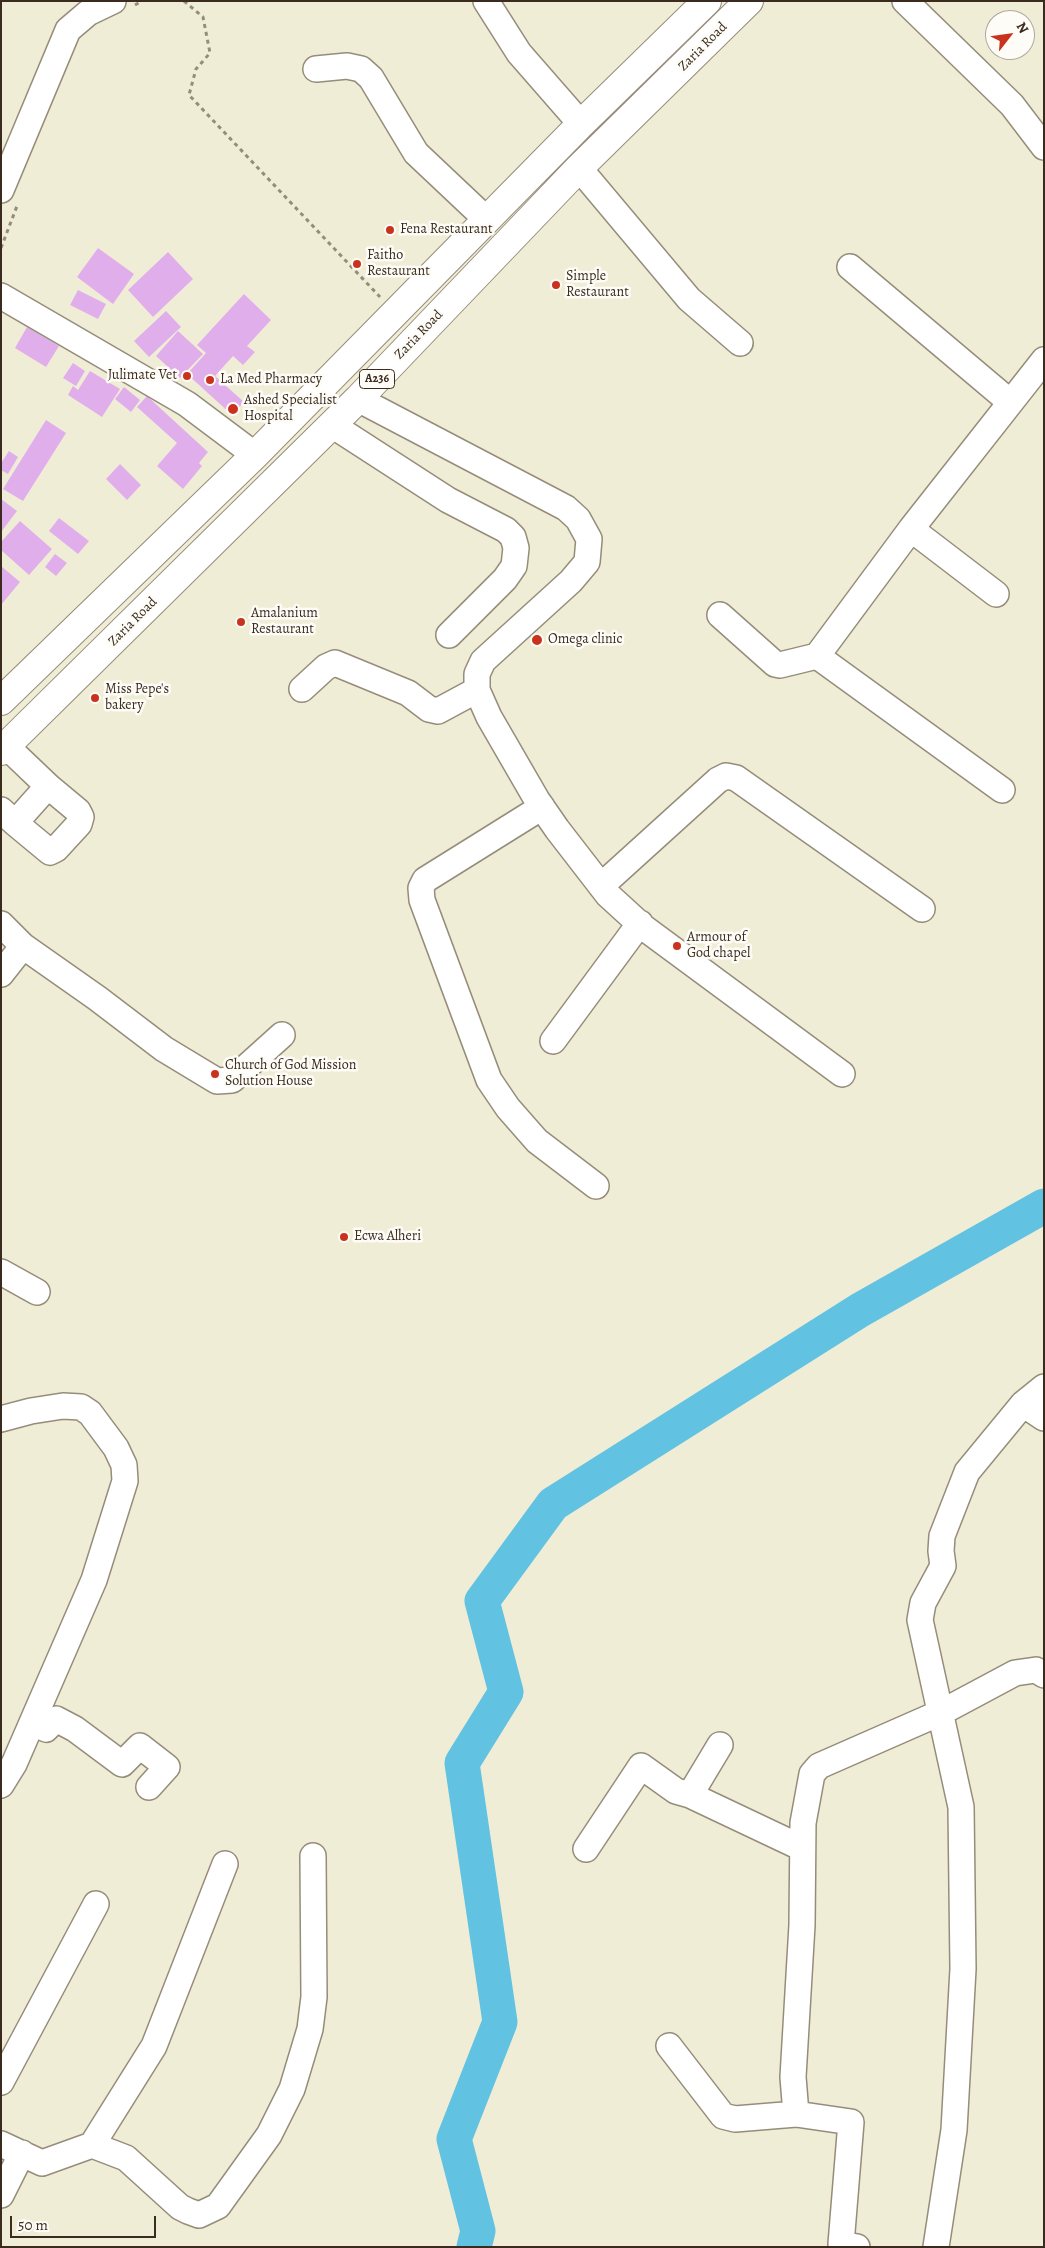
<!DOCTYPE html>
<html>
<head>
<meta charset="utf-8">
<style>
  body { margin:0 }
  #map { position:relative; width:1045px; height:2248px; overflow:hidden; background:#f0edd7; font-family:Alegreya,serif }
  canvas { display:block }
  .frame { position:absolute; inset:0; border:2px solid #3b2a1e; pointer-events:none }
  .north { position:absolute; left:985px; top:10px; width:50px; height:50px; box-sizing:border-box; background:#fdfcf7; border:1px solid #afa8a0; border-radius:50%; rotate:60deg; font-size:14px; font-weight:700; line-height:20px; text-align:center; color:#3b2a1e }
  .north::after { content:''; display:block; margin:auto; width:18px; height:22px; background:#c8321e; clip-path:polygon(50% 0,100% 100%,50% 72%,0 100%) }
  .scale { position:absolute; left:10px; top:2216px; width:146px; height:22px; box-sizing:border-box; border:2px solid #3b2a1e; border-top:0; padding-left:6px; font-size:15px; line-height:18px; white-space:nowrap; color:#3b2a1e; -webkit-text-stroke:4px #fdfcf7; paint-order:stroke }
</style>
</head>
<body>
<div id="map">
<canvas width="1045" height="2248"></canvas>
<div class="frame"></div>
<div class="north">N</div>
<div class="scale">50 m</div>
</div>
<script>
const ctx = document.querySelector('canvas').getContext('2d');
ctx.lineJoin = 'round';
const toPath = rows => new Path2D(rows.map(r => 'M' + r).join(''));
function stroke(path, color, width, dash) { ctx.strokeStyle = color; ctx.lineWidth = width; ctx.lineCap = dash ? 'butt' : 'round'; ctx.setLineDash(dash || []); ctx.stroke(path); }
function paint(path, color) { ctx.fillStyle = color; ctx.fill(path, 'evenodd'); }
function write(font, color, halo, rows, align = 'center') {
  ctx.font = font + ' Alegreya,serif'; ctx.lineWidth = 5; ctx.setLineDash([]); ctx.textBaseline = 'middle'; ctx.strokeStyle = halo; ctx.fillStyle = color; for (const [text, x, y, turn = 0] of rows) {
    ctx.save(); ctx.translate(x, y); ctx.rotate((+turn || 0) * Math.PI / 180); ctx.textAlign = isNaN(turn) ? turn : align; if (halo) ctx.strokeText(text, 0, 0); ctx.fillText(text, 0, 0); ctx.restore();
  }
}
stroke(toPath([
  [474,2247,478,2231,454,2139,500,2022,462,1763,506,1692,482,1601,553,1504,860,1310,1044,1206]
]), '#62c2e1', 35);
paint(toPath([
  [98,248,134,274,113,304,77,277],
  [168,252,193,279,153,317,128,290],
  [78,290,106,304,98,319,70,305],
  [244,294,271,320,247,346,255,352,243,365,233,356,215,376,244,402,232,415,187,374,206,353,197,345],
  [166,311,181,327,149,357,134,341],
  [27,327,59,346,46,367,15,348],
  [178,331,203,354,180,378,156,356],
  [73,363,85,371,76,386,63,378],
  [90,371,120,389,102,417,68,395,73,386,78,390],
  [124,387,140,400,131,412,115,399],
  [147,396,208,452,199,463,202,466,183,489,157,466,177,443,137,407],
  [46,420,66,433,23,501,3,489],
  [9,451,18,457,8,474,1,470,1,463],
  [120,464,141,485,127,500,106,479],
  [1,499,17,511,1,532],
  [59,518,89,541,78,554,49,531],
  [20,521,52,549,29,575,1,550,1,542],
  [55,554,67,563,56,576,45,567],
  [1,566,20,582,1,605]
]), '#e1aeec');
const minor = toPath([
  [486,1,519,53,581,124],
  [905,1,1012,105,1044,147],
  [316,69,347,66,361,69,371,78,416,153,487,220],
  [579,168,689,299,740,343],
  [1,190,68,30,88,13,113,1],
  [850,267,1010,402],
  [1,296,187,404,255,455],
  [358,399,566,508,578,519,589,539,587,562,571,581,483,661,477,674,477,690,489,717,537,800,557,829,608,895,643,927,842,1074],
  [332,425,448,500,506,530,513,537,516,548,514,566,505,579,449,635],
  [911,529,996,594],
  [720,615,775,664,780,665,817,656],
  [302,689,326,667,335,663,408,693,429,709,438,711,477,690],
  [1002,790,817,656,911,529,1044,360],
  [542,807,425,880,421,888,422,900,489,1080,508,1108,537,1141,596,1186],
  [1,810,15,823,48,786,6,746],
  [15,823,50,852,56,849,79,824,81,817,78,811,48,786],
  [601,886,718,780,726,776,736,778,922,909],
  [1,924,23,946,97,998,164,1049,217,1081,232,1080,282,1035],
  [1,974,23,946],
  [553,1041,640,923],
  [1,1272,37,1292],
  [1023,1404,1044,1418],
  [1,1419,31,1411,63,1406,81,1407,90,1413,116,1448,124,1465,125,1481,94,1580,14,1764,1,1785],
  [32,1723,46,1729,56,1719,75,1729,122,1764,140,1746,167,1767,149,1787],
  [690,1795,720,1745],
  [586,1849,641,1766,676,1791,690,1795,802,1848],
  [669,2046,723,2116,735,2119,796,2114,851,2122,841,2244,857,2247],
  [1,2082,96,1904],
  [796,2114,793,2077,802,1925,803,1823,812,1774,819,1766,942,1712,1015,1673,1036,1670,1044,1675],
  [1,2144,42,2163,92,2145,126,2158,180,2207,188,2211,199,2215,218,2206,269,2135,292,2089,310,2029,314,1997,313,1856],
  [92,2145,154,2046,225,1864],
  [1,2195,22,2153],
  [936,2247,954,2130,963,1969,961,1807,920,1620,923,1603,943,1566,941,1551,942,1536,967,1472,1023,1404,1044,1387]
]);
const highway = toPath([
  [1,701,255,455,581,124,707,1],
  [1,751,358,399,579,168,749,1]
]);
stroke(minor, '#968c7a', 28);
stroke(highway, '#968c7a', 30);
stroke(toPath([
  [184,1,203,17,210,53,196,69,189,95,380,297],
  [135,5,142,1],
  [1,248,17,206]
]), '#968c7a', 3, [4, 4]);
stroke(minor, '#fff', 25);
stroke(highway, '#fff', 28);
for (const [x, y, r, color] of [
  [390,230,5,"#c8321e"],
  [357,264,5,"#c8321e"],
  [556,285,5,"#c8321e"],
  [187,376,5,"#c8321e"],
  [210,380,5,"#c8321e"],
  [233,409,6,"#c8321e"],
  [241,622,5,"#c8321e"],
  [537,640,6,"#c8321e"],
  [95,698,5,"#c8321e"],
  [677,946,5,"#c8321e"],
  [215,1074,5,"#c8321e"],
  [344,1237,5,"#c8321e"]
]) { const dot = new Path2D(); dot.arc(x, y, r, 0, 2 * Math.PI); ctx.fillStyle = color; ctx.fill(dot); stroke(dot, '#fdfcf7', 2); }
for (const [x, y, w] of [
  [377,379,35]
]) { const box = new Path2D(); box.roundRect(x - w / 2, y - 9.5, w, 19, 4); ctx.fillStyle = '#fdfcf7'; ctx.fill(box); stroke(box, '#3b2a1e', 1); }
write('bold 12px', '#3b2a1e', null, [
  ["A236",377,379]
]);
write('14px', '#3b2a1e', '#fdfcf7', [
  ["Zaria Road",703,47,-45],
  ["Zaria Road",419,335,-46],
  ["Zaria Road",133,622,-45]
]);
write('14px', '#3b2a1e', '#fdfcf7', [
  ["Fena Restaurant",400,230],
  ["Faitho",367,256],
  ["Restaurant",367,272],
  ["Simple",566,277],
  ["Restaurant",566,293],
  ["Julimate Vet",177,376,"right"],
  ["La Med Pharmacy",220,380],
  ["Ashed Specialist",244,401],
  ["Hospital",244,417],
  ["Amalanium",251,614],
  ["Restaurant",251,630],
  ["Omega clinic",548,640],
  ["Miss Pepe's",105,690],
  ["bakery",105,706],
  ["Armour of",687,938],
  ["God chapel",687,954],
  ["Church of God Mission",225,1066],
  ["Solution House",225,1082],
  ["Ecwa Alheri",354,1237]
], 'left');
</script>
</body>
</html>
